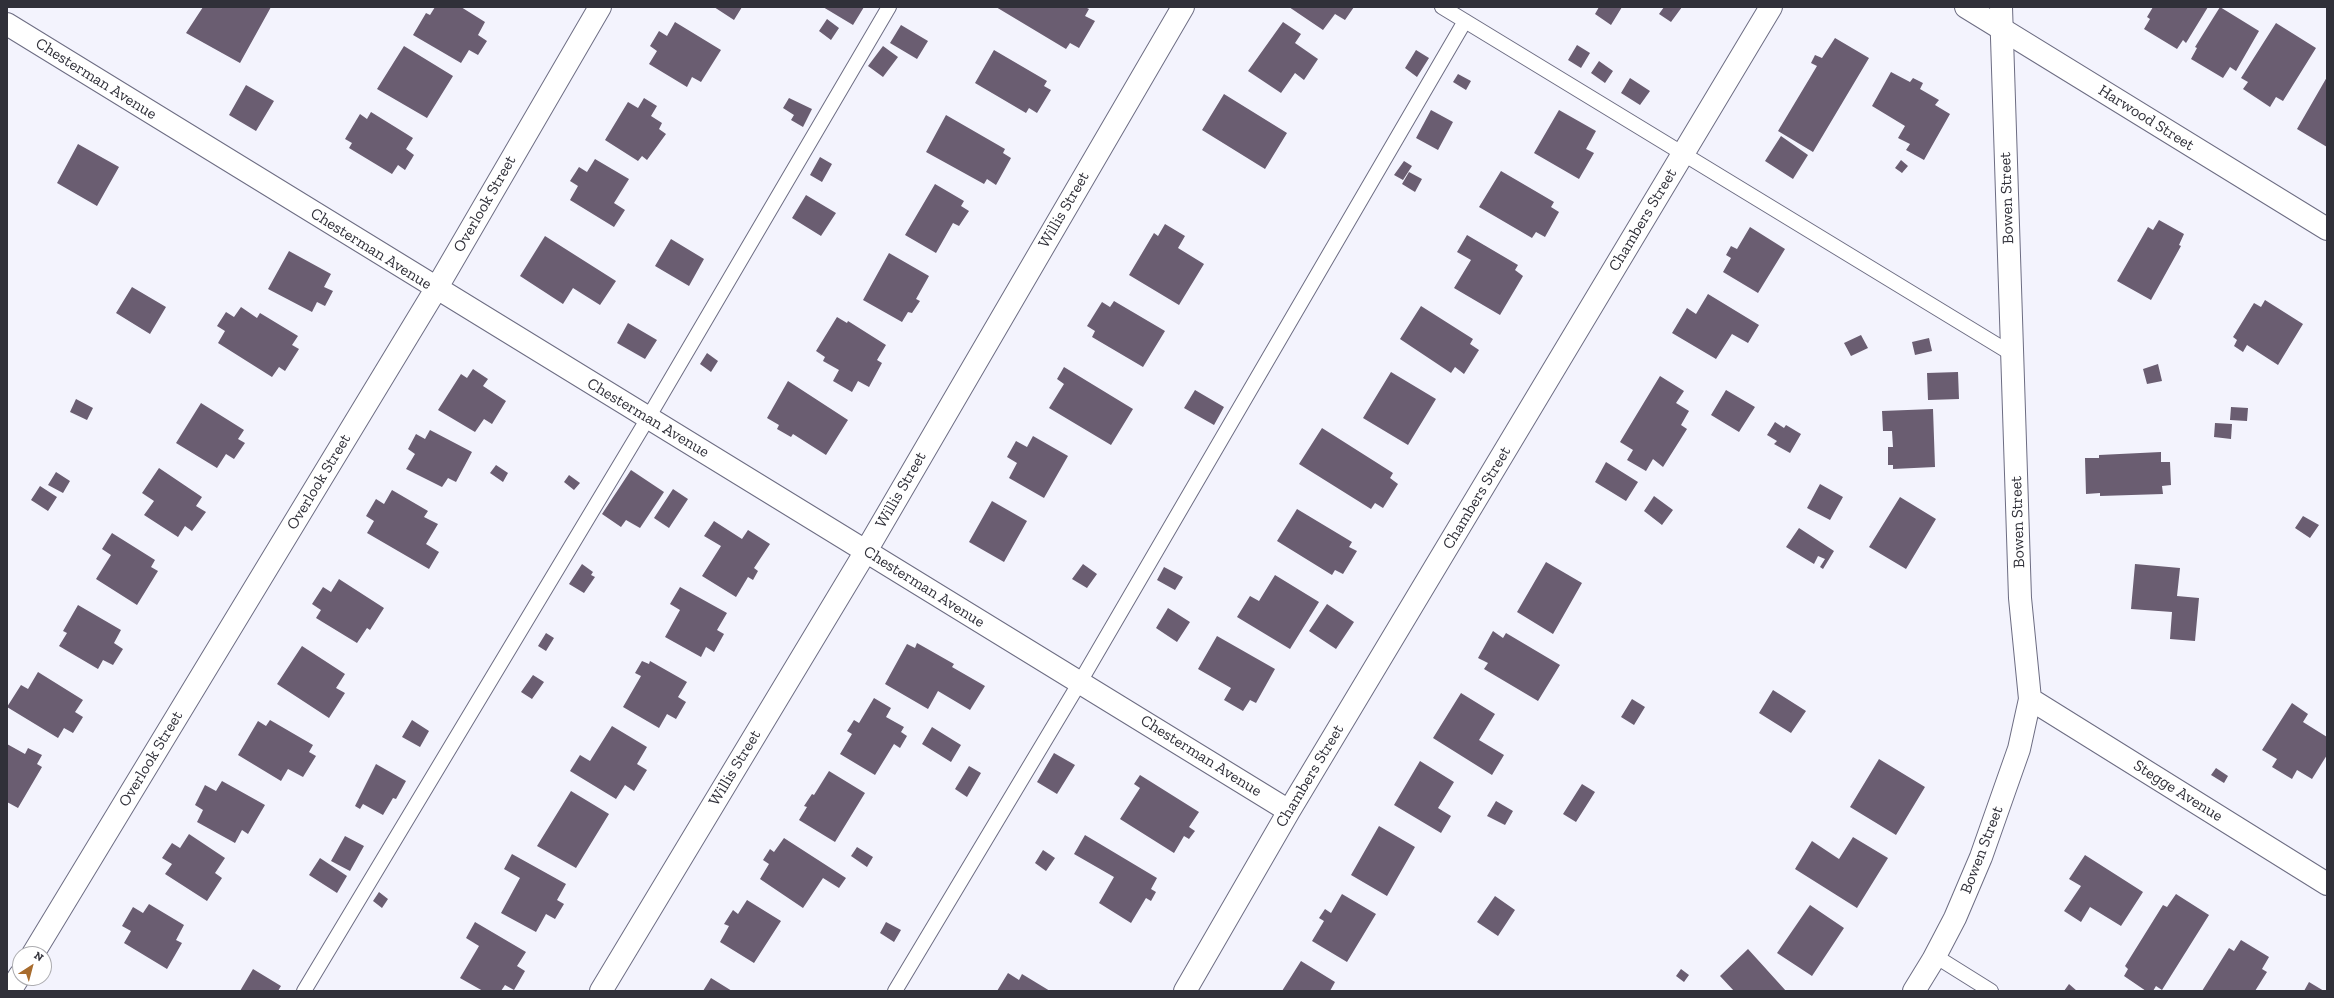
<!DOCTYPE html>
<html>
<head>
<meta charset="utf-8">
<style>
  body { margin:0 }
  #map { position:relative; width:2334px; height:998px; overflow:hidden; background:#f3f3fd; font-family:"Zilla Slab",serif }
  canvas { display:block }
  .frame { position:absolute; inset:0; border:8px solid #303039; pointer-events:none }
  .north { position:absolute; left:12px; top:946px; width:40px; height:40px; box-sizing:border-box; background:#fff; border:1px solid #acacb0; border-radius:50%; rotate:36deg; font-size:11px; font-weight:700; line-height:16px; text-align:center; color:#303039 }
  .north::after { content:''; display:block; margin:auto; width:14px; height:18px; background:#a86c2e; clip-path:polygon(50% 0,100% 100%,50% 72%,0 100%) }
</style>
</head>
<body>
<div id="map">
<canvas width="2334" height="998"></canvas>
<div class="frame"></div>
<div class="north">N</div>
</div>
<script>
const ctx = document.querySelector('canvas').getContext('2d');
ctx.lineJoin = 'round';
function paint(path, color) { ctx.fillStyle = color; ctx.fill(path, 'evenodd'); }
const toPath = rows => new Path2D(rows.map(r => 'M' + r).join(''));
function stroke(path, color, width, dash) { ctx.strokeStyle = color; ctx.lineWidth = width; ctx.lineCap = dash ? 'butt' : 'round'; ctx.setLineDash(dash || []); ctx.stroke(path); }
function write(font, color, halo, rows, align = 'center') {
  ctx.font = font + ' "Zilla Slab",serif'; ctx.lineWidth = 4; ctx.setLineDash([]); ctx.textBaseline = 'middle'; ctx.strokeStyle = halo; ctx.fillStyle = color; for (const [text, x, y, turn = 0] of rows) {
    ctx.save(); ctx.translate(x, y); ctx.rotate((+turn || 0) * Math.PI / 180); ctx.textAlign = isNaN(turn) ? turn : align; if (halo) ctx.strokeText(text, 0, 0); ctx.fillText(text, 0, 0); ctx.restore();
  }
}
paint(toPath([
  [203,7,271,7,240,63,186,33],
  [435,7,461,7,485,22,478,35,487,41,478,55,469,50,461,63,413,35,426,13,430,15],
  [714,7,742,7,734,20],
  [823,7,864,7,853,25],
  [996,7,1085,7,1089,9,1085,16,1095,21,1079,48,1070,43,1066,49],
  [1289,7,1354,7,1345,20,1335,14,1323,30],
  [1599,7,1622,7,1611,25,1595,14],
  [1664,7,1682,7,1671,22,1659,14],
  [2153,7,2208,7,2186,43,2183,40,2177,49,2144,29,2150,19,2147,17],
  [2220,7,2259,31,2236,71,2230,67,2223,78,2191,59,2197,48,2195,47],
  [827,19,839,28,831,40,819,31],
  [675,22,721,50,701,82,692,77,687,87,649,64,657,51,650,46,659,31,667,36],
  [1283,22,1301,34,1295,43,1318,59,1304,80,1295,73,1281,93,1248,71],
  [2276,23,2316,48,2283,101,2276,97,2270,107,2243,89,2248,82,2241,78],
  [901,25,928,41,917,59,890,43],
  [1835,38,1869,58,1813,152,1778,131,1817,66,1811,63,1815,55,1822,58],
  [1577,45,1590,53,1581,68,1568,60],
  [404,46,453,76,427,118,377,89],
  [883,46,898,57,883,77,868,66],
  [994,50,1047,81,1044,86,1051,90,1037,113,1029,108,1026,113,975,83],
  [1416,50,1429,58,1417,77,1405,68],
  [1599,61,1613,71,1605,83,1591,73],
  [1891,72,1910,82,1913,78,1923,83,1920,89,1939,100,1935,105,1950,114,1924,160,1906,150,1910,144,1898,138,1905,126,1872,106],
  [1458,74,1471,81,1466,90,1453,82],
  [2327,77,2327,147,2297,129],
  [1630,78,1650,91,1640,105,1621,93],
  [246,85,274,101,256,131,229,115],
  [1224,94,1287,133,1265,169,1202,130],
  [644,98,657,106,651,116,662,123,659,129,666,134,647,160,642,156,638,161,605,140,628,102,638,108],
  [789,98,812,109,803,127,791,120,794,115,783,108],
  [1431,110,1453,122,1438,150,1416,138],
  [1559,110,1596,131,1586,149,1594,153,1579,179,1534,153],
  [371,112,413,138,406,149,414,155,405,170,398,165,392,174,349,148,352,143,345,139,360,114,367,119],
  [946,115,1005,149,1003,153,1011,158,996,185,987,179,984,184,926,152],
  [1781,136,1808,155,1793,179,1765,161],
  [78,144,119,167,97,206,57,183],
  [820,157,832,164,822,182,810,175],
  [595,159,629,179,614,203,625,210,614,227,570,200,578,186,570,181,579,167,587,172],
  [1901,160,1908,166,1902,173,1895,168],
  [1404,161,1412,166,1403,180,1394,175],
  [1501,171,1554,202,1551,207,1559,212,1545,237,1536,232,1532,238,1479,207],
  [1409,172,1422,179,1415,192,1402,184],
  [935,184,964,201,961,206,969,211,959,226,953,223,936,253,905,235],
  [806,195,836,213,821,236,792,218],
  [2159,220,2184,234,2179,245,2181,246,2151,300,2117,281,2148,227,2153,230],
  [1165,224,1185,236,1178,248,1204,264,1179,305,1129,275,1154,233,1158,236],
  [1750,227,1785,249,1758,293,1723,272,1731,258,1726,255,1731,246,1737,249],
  [1467,235,1518,265,1515,270,1523,276,1500,315,1454,288,1471,260,1457,252],
  [545,236,616,281,600,305,573,288,563,304,520,276],
  [671,239,704,259,689,286,655,266],
  [289,251,331,274,324,287,333,291,325,306,317,302,312,312,268,289],
  [889,253,929,276,916,299,920,301,912,313,908,312,902,322,863,300],
  [132,287,166,307,150,334,116,313],
  [1708,294,1759,325,1748,343,1732,334,1716,359,1672,333,1687,308,1696,314],
  [2265,300,2303,324,2278,365,2247,345,2243,352,2234,346,2237,340,2233,337,2254,303,2261,307],
  [1114,301,1165,331,1143,367,1092,337,1095,331,1087,326,1102,302,1110,307],
  [1421,306,1473,339,1470,344,1479,350,1464,374,1455,367,1451,373,1400,339],
  [241,307,257,318,260,313,298,336,292,345,299,349,285,371,279,367,272,377,218,343,225,331,217,326,226,312,234,317],
  [837,317,847,323,848,321,886,345,877,360,882,363,869,387,858,381,852,392,833,381,839,370,823,361,825,357,816,351],
  [628,323,657,340,645,359,617,343],
  [1861,335,1868,348,1851,356,1844,343],
  [1929,338,1932,351,1915,355,1912,342],
  [707,353,718,361,711,372,700,364],
  [2158,364,2162,381,2147,384,2143,369],
  [1064,367,1133,409,1111,445,1049,408,1064,384,1057,379],
  [473,369,488,379,483,386,506,401,492,424,484,419,475,432,438,410,461,374,467,378],
  [1391,372,1436,399,1408,445,1363,418],
  [1958,372,1959,399,1928,400,1927,373],
  [1660,376,1684,391,1676,403,1689,411,1681,425,1687,429,1663,467,1653,459,1646,471,1627,460,1633,450,1620,442],
  [788,381,848,420,826,455,793,434,791,437,777,429,779,425,767,418],
  [1195,390,1224,407,1214,425,1184,408],
  [1726,390,1755,407,1739,432,1711,415],
  [76,399,93,408,87,420,70,412],
  [201,403,244,430,238,439,245,443,234,459,226,454,217,468,176,443],
  [2231,407,2248,408,2247,421,2230,420],
  [1933,409,1935,467,1893,469,1893,465,1888,465,1888,447,1893,447,1892,431,1883,431,1882,411],
  [1775,422,1784,428,1786,425,1801,434,1790,453,1774,444,1777,441,1767,435],
  [2215,423,2232,424,2231,439,2214,437],
  [1322,428,1393,473,1390,478,1398,484,1383,508,1375,503,1371,509,1299,464],
  [430,430,472,452,456,482,448,478,442,487,406,469,415,454,408,449,416,434,425,439],
  [1033,436,1068,456,1044,498,1009,478,1017,463,1007,457,1016,441,1027,447],
  [2161,452,2161,462,2170,462,2171,485,2162,486,2163,494,2100,496,2100,493,2086,494,2085,458,2099,458,2099,455],
  [1606,462,1638,482,1626,501,1595,482],
  [496,465,508,473,503,482,490,473],
  [159,468,202,497,196,506,206,512,192,531,185,526,178,537,144,515,154,501,142,493],
  [631,470,664,492,640,528,626,520,621,527,602,514],
  [56,472,70,481,63,493,48,485],
  [569,475,580,483,574,490,564,482],
  [1820,484,1843,497,1830,520,1807,508],
  [40,486,57,497,48,511,31,500],
  [673,489,688,499,669,528,654,518],
  [392,490,428,511,424,517,438,524,426,544,439,552,429,569,367,533,374,521,366,516,376,499,384,504],
  [1654,496,1673,510,1662,525,1644,511],
  [1900,497,1936,519,1906,569,1869,547],
  [992,501,1027,521,1004,562,969,542],
  [1297,509,1352,542,1349,547,1357,551,1343,574,1335,570,1332,575,1277,541],
  [2303,516,2319,525,2310,538,2295,528],
  [714,521,742,539,748,530,770,544,754,568,758,571,753,580,748,577,736,597,702,576,721,546,704,536],
  [1799,528,1834,551,1823,569,1820,567,1825,559,1818,556,1814,564,1786,547],
  [112,533,155,560,151,567,158,571,137,605,96,579,111,555,102,549],
  [1546,562,1582,583,1553,634,1517,612],
  [582,564,593,572,591,575,595,577,584,593,569,584],
  [1083,564,1097,574,1087,588,1072,579],
  [2135,564,2180,568,2177,596,2199,598,2195,641,2170,639,2172,612,2131,609],
  [1164,567,1183,577,1175,590,1157,580],
  [1275,575,1319,602,1290,649,1237,617,1250,596,1259,601],
  [339,579,384,608,370,630,367,628,357,643,316,618,321,610,312,604,323,587,331,592],
  [680,587,727,613,717,630,724,634,714,652,706,647,701,657,665,637,680,610,670,604],
  [1327,604,1354,622,1336,649,1309,631],
  [78,605,121,630,114,643,123,649,113,665,103,660,98,669,59,646,67,633,63,631],
  [1168,608,1190,622,1177,642,1156,628],
  [1493,631,1503,638,1506,633,1560,665,1538,701,1484,669,1488,663,1478,658],
  [546,633,554,638,546,651,538,646],
  [1217,636,1275,669,1256,703,1250,700,1243,711,1224,700,1231,688,1198,669],
  [917,643,954,664,952,667,985,686,970,710,938,691,928,709,885,684,907,644,915,648],
  [302,646,345,674,336,688,345,693,329,718,277,684],
  [642,661,649,664,650,661,687,682,678,697,686,702,676,719,667,714,659,728,623,707,641,676,635,673],
  [38,672,83,700,75,712,83,717,73,733,64,728,58,738,7,707,21,685,28,689],
  [533,675,544,682,532,699,521,692],
  [1773,690,1806,711,1791,733,1759,713],
  [1461,693,1495,714,1479,740,1504,755,1492,775,1433,738],
  [874,698,891,708,886,717,904,727,901,732,907,736,900,748,894,744,875,775,840,754,852,734,847,731,854,720,859,723],
  [1632,699,1645,707,1634,725,1621,717],
  [2292,703,2308,714,2303,722,2327,737,2327,755,2312,779,2297,770,2292,779,2272,767,2277,759,2262,750],
  [270,720,313,745,309,752,316,756,303,777,288,769,281,781,238,755,258,721,266,726],
  [412,720,429,731,420,747,402,737],
  [612,726,647,747,637,764,647,770,634,791,625,785,616,799,570,771,580,755,590,761],
  [932,727,961,745,951,762,922,744],
  [7,744,25,754,28,748,42,755,37,764,42,767,18,808,7,802],
  [1054,753,1075,765,1057,794,1037,782],
  [1879,759,1925,787,1896,835,1850,807],
  [1420,761,1454,782,1438,808,1451,816,1441,833,1394,805],
  [376,764,406,781,396,799,393,798,383,815,363,804,360,809,355,806],
  [969,766,981,773,967,797,955,789],
  [2216,768,2228,776,2224,783,2211,775],
  [829,771,865,793,835,842,799,820,807,807,804,806,812,794,814,795],
  [1140,775,1199,812,1189,827,1195,831,1189,839,1184,836,1174,853,1120,819,1140,788,1134,784],
  [222,781,265,805,248,834,242,830,235,843,197,822,203,810,195,805,205,785,216,791],
  [1582,784,1595,792,1576,822,1563,814],
  [571,791,609,814,576,868,537,846],
  [1496,801,1513,811,1505,825,1487,816],
  [1379,826,1415,847,1387,896,1351,875],
  [189,834,225,858,215,873,222,878,207,901,165,874,172,864,162,858,172,843,180,848],
  [1085,835,1157,878,1151,889,1156,892,1151,901,1146,898,1131,923,1099,903,1114,877,1074,854],
  [345,836,364,846,350,871,331,861],
  [1853,837,1888,858,1857,908,1795,869,1812,841,1839,859],
  [784,838,846,878,839,888,823,878,803,908,760,879,769,864,763,860,770,849,774,852],
  [857,847,873,857,867,867,851,856],
  [1043,850,1055,858,1046,871,1035,863],
  [512,854,566,884,557,900,564,904,555,919,546,914,536,932,501,913,520,878,504,869],
  [2085,855,2143,892,2121,926,2090,907,2081,922,2064,911,2081,886,2069,879],
  [320,858,347,876,337,893,309,875],
  [379,892,388,899,382,908,373,901],
  [1342,894,1376,914,1347,962,1312,941,1324,921,1319,918,1325,909,1331,913],
  [2176,894,2209,915,2162,990,2156,986,2153,991,2146,991,2124,976,2128,969,2125,966,2163,905,2167,907],
  [1495,896,1515,910,1498,936,1477,922],
  [747,900,781,921,754,963,720,942,729,926,724,924,733,910,738,914],
  [149,904,184,925,176,940,182,943,167,969,124,943,131,931,122,926,133,907,143,913],
  [1810,905,1844,928,1812,976,1777,953],
  [475,922,526,952,517,966,525,971,514,990,505,985,501,991,483,991,460,978,479,946,466,938],
  [886,922,901,930,894,942,880,933],
  [2241,940,2269,957,2262,969,2267,972,2255,991,2202,991,2229,948,2234,951],
  [1748,949,1786,991,1734,991,1720,976],
  [1301,961,1335,982,1330,991,1282,991],
  [253,969,281,986,278,991,240,991],
  [1681,969,1689,975,1684,982,1676,976],
  [1008,973,1019,980,1022,974,1050,991,997,991],
  [711,978,732,991,703,991],
  [2309,982,2324,991,2304,991],
  [2069,984,2077,991,2064,991]
]), '#6a5d71');
const service = toPath([
  [1442,7,2012,354],
  [1935,956,1991,991],
  [304,991,648,418,889,7],
  [895,991,1080,682,1465,21]
]);
const minor = toPath([
  [7,24,1289,811],
  [2030,699,2327,884],
  [33,954,436,289,600,7],
  [10,991,20,975],
  [601,991,866,551,1183,7],
  [1185,991,1289,811,1771,7],
  [1914,991,1933,960,1955,918,1981,857,2019,749,2030,699,2020,598,2001,7]
]);
const tertiary = toPath([
  [1966,7,2327,229]
]);
stroke(service, '#6d6d83', 16);
stroke(minor, '#6d6d83', 24);
stroke(tertiary, '#6d6d83', 24);
stroke(service, '#fff', 14);
stroke(minor, '#fff', 22);
stroke(tertiary, '#fff', 22);
write('16px', '#303039', '#fff', [
  ["Chesterman Avenue",96,79,32],
  ["Harwood Street",2146,118,32],
  ["Bowen Street",2007,198,-92],
  ["Overlook Street",485,204,-60],
  ["Willis Street",1064,210,-60],
  ["Chambers Street",1643,220,-59],
  ["Chesterman Avenue",371,249,32],
  ["Chesterman Avenue",648,418,31],
  ["Overlook Street",319,482,-59],
  ["Willis Street",901,490,-60],
  ["Chambers Street",1477,498,-59],
  ["Bowen Street",2018,522,-92],
  ["Chesterman Avenue",924,587,32],
  ["Chesterman Avenue",1201,756,32],
  ["Overlook Street",151,759,-59],
  ["Willis Street",735,768,-59],
  ["Chambers Street",1310,776,-59],
  ["Stegge Avenue",2178,791,32],
  ["Bowen Street",1982,850,-69]
]);
</script>
</body>
</html>
